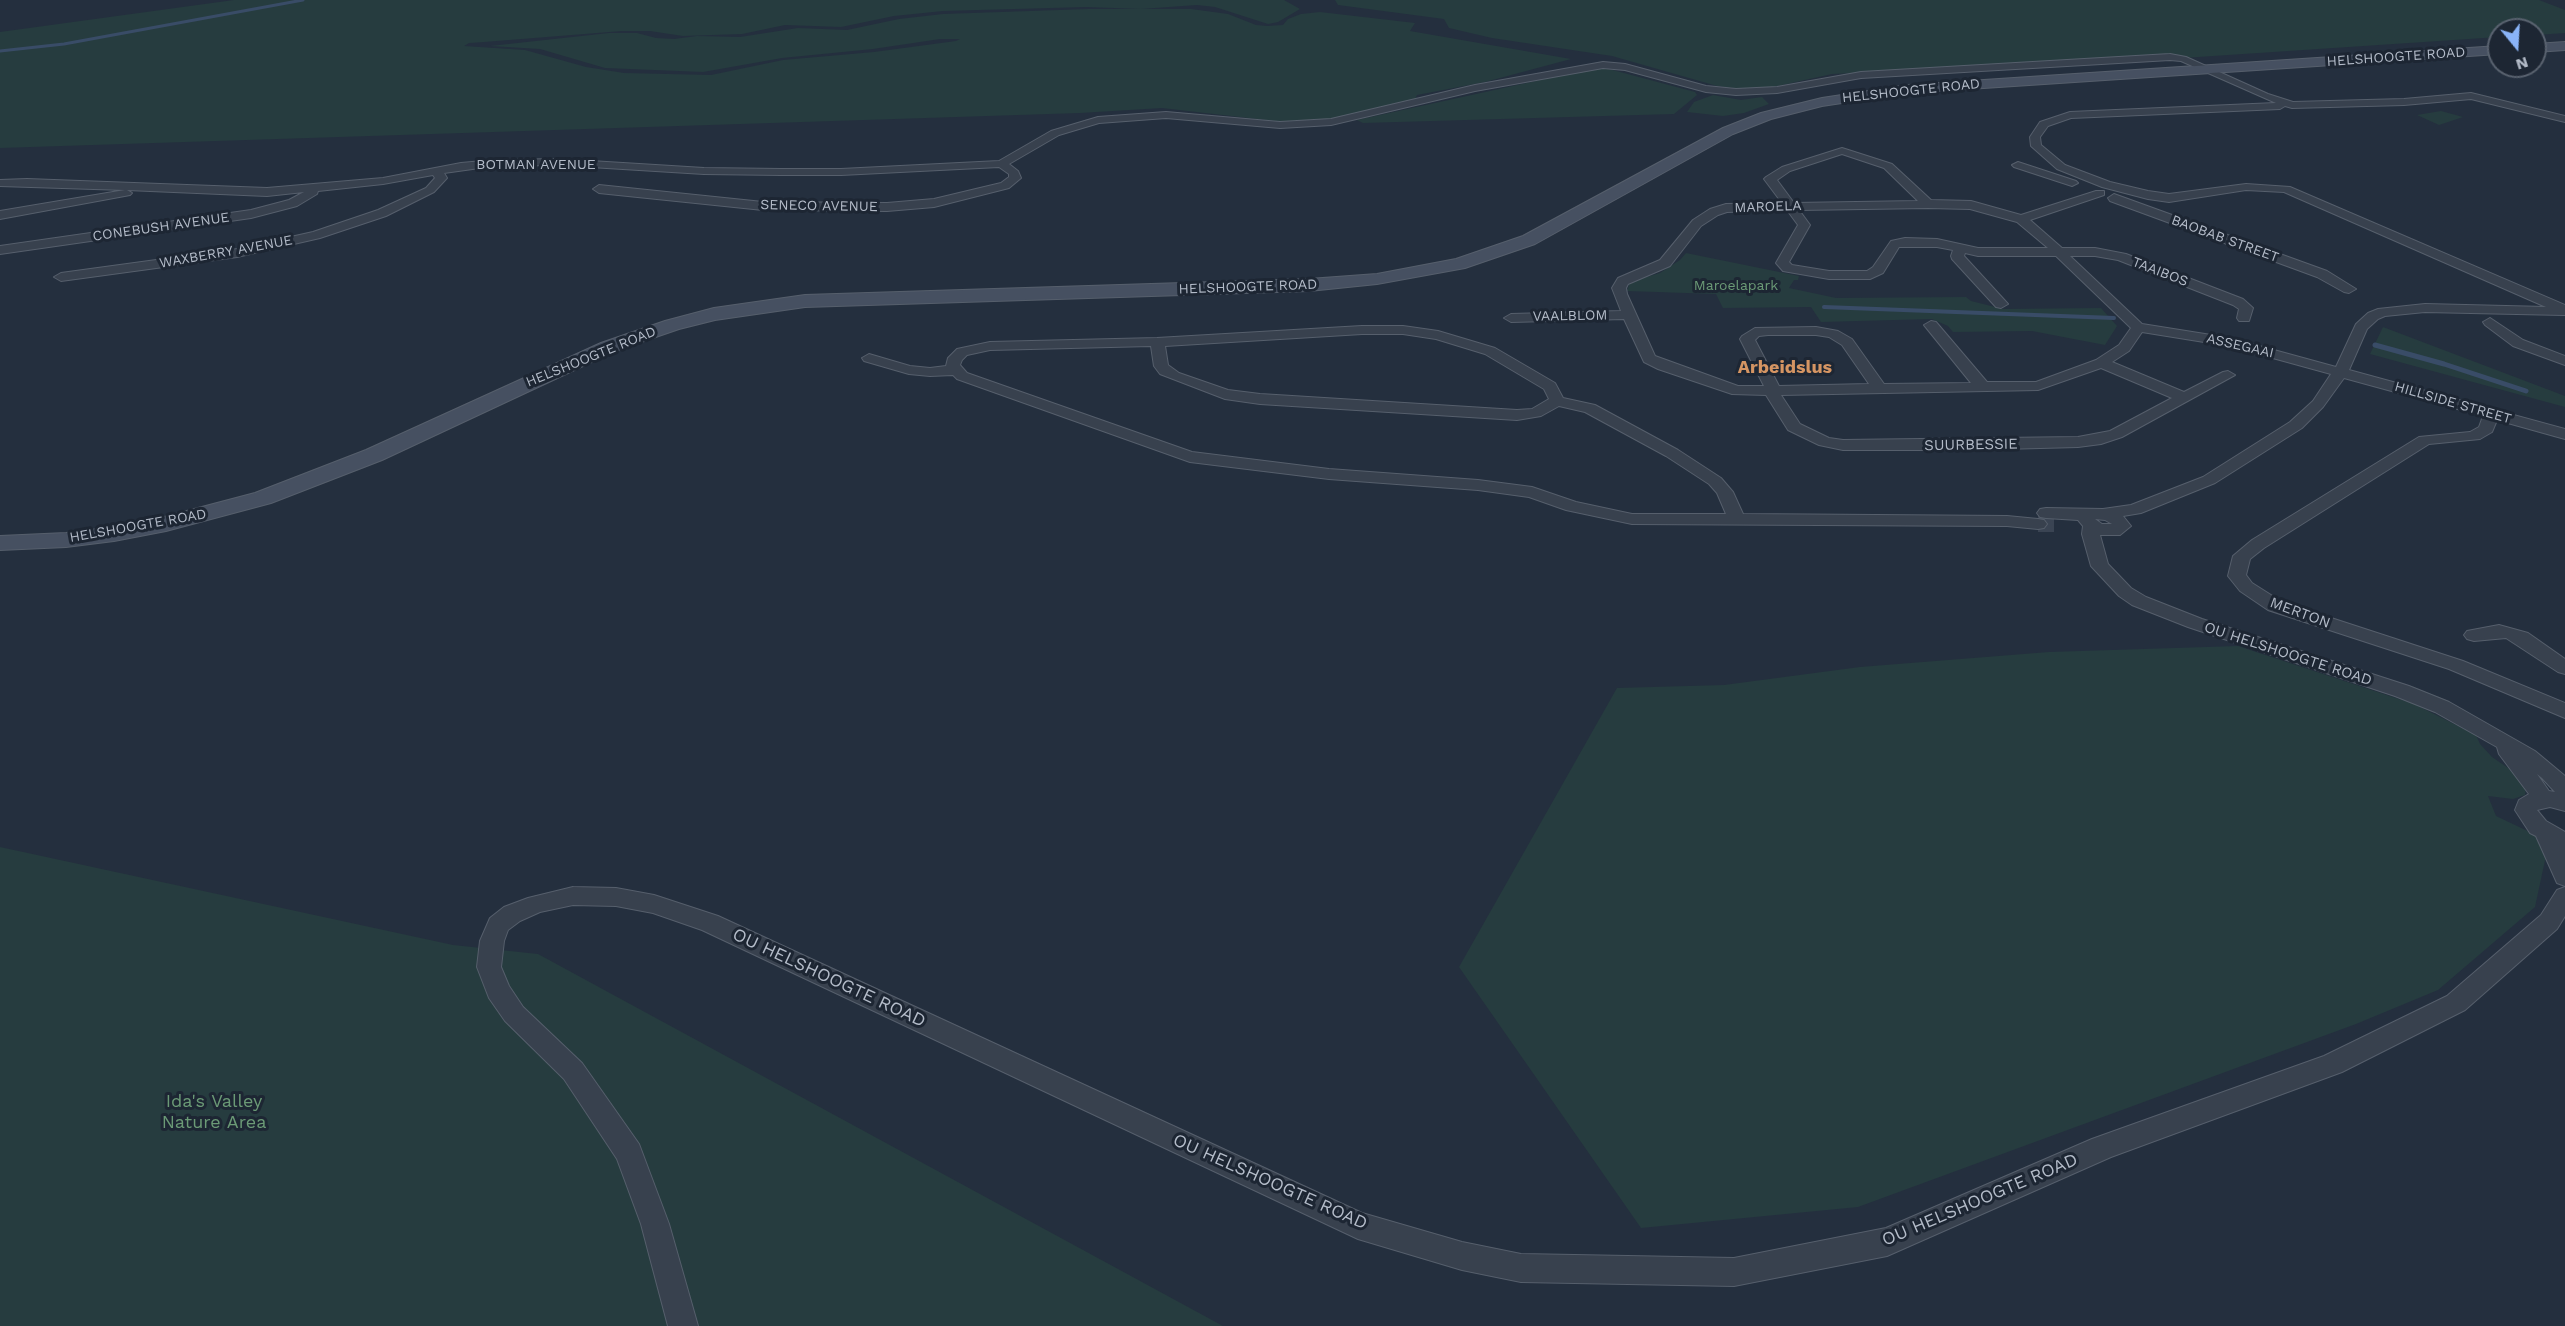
<!DOCTYPE html>
<html>
<head>
<meta charset="utf-8">
<style>
  body { margin:0 }
  #map { position:relative; width:2565px; height:1326px; overflow:hidden; background:#242f3e; font-family:"Work Sans",sans-serif }
  canvas { display:block }
  .north { position:absolute; left:2487px; top:18px; width:60px; height:60px; box-sizing:border-box; background:#1d2633; border:2px solid #59626f; border-radius:50%; rotate:162deg; font-size:16px; font-weight:700; line-height:24px; text-align:center; color:#b4bcc9 }
  .north::after { content:''; display:block; margin:auto; width:21px; height:27px; background:#8ab4f8; clip-path:polygon(50% 0,100% 100%,50% 72%,0 100%) }
</style>
</head>
<body>
<div id="map">
<canvas width="2565" height="1326"></canvas>
<div class="north">N</div>
</div>
<script>
const ctx = document.querySelector('canvas').getContext('2d');
ctx.lineJoin = 'round';
function paint(path, color) { ctx.fillStyle = color; ctx.fill(path, 'evenodd'); }
const toPath = rows => new Path2D(rows.map(r => 'M' + r).join(''));
function stroke(path, color, width, dash) { ctx.strokeStyle = color; ctx.lineWidth = width; ctx.lineCap = dash ? 'butt' : 'round'; ctx.setLineDash(dash || []); ctx.stroke(path); }
function write(font, color, halo, rows, align = 'center') {
  ctx.font = font + ' "Work Sans",sans-serif'; ctx.lineWidth = 6; ctx.setLineDash([]); ctx.textBaseline = 'middle'; ctx.strokeStyle = halo; ctx.fillStyle = color; for (const [text, x, y, turn = 0] of rows) {
    ctx.save(); ctx.translate(x, y); ctx.rotate((+turn || 0) * Math.PI / 180); ctx.textAlign = isNaN(turn) ? turn : align; if (halo) ctx.strokeText(text, 0, 0); ctx.fillText(text, 0, 0); ctx.restore();
  }
}
paint(toPath([
  [234,0,1284,0,1300,9,1278,22,1268,24,1215,7,1197,5,1141,9,1086,7,943,11,894,16,841,27,785,25,742,34,683,36,650,31,622,31,484,42,469,43,464,46,525,50,586,67,624,73,711,75,783,60,874,52,956,41,960,39,940,39,873,49,782,58,703,72,605,68,540,49,490,46,609,33,637,33,656,38,674,39,697,36,740,37,798,28,847,30,899,19,943,14,1088,9,1191,9,1228,14,1256,25,1267,26,1283,25,1288,19,1301,14,1320,12,1415,23,1410,31,1571,59,1485,82,1417,95,1414,101,1320,122,1283,122,1162,108,1080,113,0,148,0,32],
  [1335,0,2539,0,2565,10,2565,33,2535,35,2535,30,2499,30,2499,37,2183,58,1832,74,1773,87,1740,89,1717,86,1612,56,1492,38,1449,28,1444,19,1338,5],
  [1605,68,1695,92,1697,95,1674,114,1363,123,1357,120,1586,70],
  [1713,95,1741,100,1762,97,1769,104,1744,113,1723,116,1687,112,1694,102],
  [2441,111,2463,117,2439,125,2417,115],
  [1686,253,1799,276,1798,280,1794,280,1789,288,1836,298,1966,297,1971,301,2003,309,2101,308,2117,326,2105,345,2032,331,1953,332,1948,326,1932,319,1821,322,1811,307,1723,308,1716,294,1627,291,1630,282,1660,273,1680,260],
  [2383,327,2565,396,2565,407,2370,354],
  [2238,646,2414,704,2476,735,2480,744,2492,757,2514,772,2526,785,2525,795,2513,799,2488,796,2496,816,2536,835,2547,851,2535,907,2438,990,2356,1024,1858,1207,1641,1228,1459,967,1617,688,1724,685,1860,667,2049,652],
  [0,847,453,945,538,954,1223,1326,0,1326]
]), '#263c3f');
stroke(toPath([
  [0,51,64,44,303,0]
]), '#394c67', 3);
stroke(toPath([
  [1824,307,2114,318]
]), '#394c67', 4);
stroke(toPath([
  [2375,345,2444,364,2526,391]
]), '#394c67', 5);
stroke(toPath([
  [2038,524,2054,524]
]), '#3a4453', 16, [16, 8]);
const street = toPath([
  [2170,54,2186,57,2268,94,2293,102,2404,99,2471,93,2565,116,2565,122,2471,99,2404,105,2292,108,2285,106,2280,109,2071,118,2048,126,2040,137,2041,145,2065,165,2110,182,2148,191,2169,194,2246,184,2290,187,2565,305,2565,315,2563,315,2425,312,2385,316,2378,319,2367,329,2349,370,2565,429,2565,439,2497,420,2492,432,2480,439,2429,444,2264,548,2250,559,2246,575,2252,583,2282,602,2463,661,2565,703,2565,718,2449,669,2268,610,2240,591,2228,576,2233,556,2252,540,2419,437,2470,432,2479,427,2483,416,2344,378,2323,407,2302,428,2215,483,2141,513,2123,516,2131,526,2120,535,2100,535,2108,564,2131,588,2146,597,2202,619,2409,686,2449,702,2535,751,2565,776,2565,811,2550,807,2537,810,2546,821,2565,832,2565,886,2557,883,2536,836,2530,833,2515,810,2519,800,2529,794,2499,754,2497,747,2435,712,2395,696,2188,627,2132,605,2119,596,2091,566,2082,534,2083,526,2078,520,2046,518,2040,517,2037,513,2040,509,2046,508,2103,509,2131,505,2203,477,2290,422,2313,401,2331,374,2229,346,2142,332,2129,351,2112,362,2184,392,2223,372,2228,371,2235,375,2122,437,2101,444,2078,447,1965,450,1843,450,1819,445,1788,430,1766,395,1732,394,1658,369,1644,362,1624,319,1511,322,1504,318,1511,314,1621,311,1612,288,1618,278,1660,260,1693,220,1710,209,1726,204,1782,203,1764,179,1766,177,1782,167,1842,148,1892,164,1931,200,1971,201,2021,215,2096,191,2104,191,2104,195,2030,220,2062,248,2095,248,2126,254,2243,299,2253,308,2249,321,2239,321,2237,318,2239,309,2233,305,2118,260,2095,256,2070,256,2142,324,2230,338,2336,367,2356,324,2368,313,2378,309,2425,304,2546,307,2284,192,2246,190,2169,202,2148,199,2102,187,2057,169,2031,146,2030,137,2040,122,2070,112,2276,103,2181,61,2170,60,1861,78,1777,93,1736,95,1706,92,1625,70,1603,68,1475,91,1331,125,1280,128,1166,118,1099,123,1059,135,1009,164,1018,171,1021,178,1009,188,934,207,887,211,763,210,599,193,593,189,599,185,763,202,887,203,934,199,1001,183,1009,177,1009,174,999,167,841,175,781,175,704,174,558,165,494,166,444,173,447,178,434,192,386,216,320,238,237,257,61,281,54,277,61,273,237,249,313,232,378,210,426,188,435,178,433,175,383,184,318,191,317,194,297,206,251,218,0,254,0,246,251,210,289,200,304,192,267,196,127,190,132,193,130,195,0,219,0,211,125,190,0,186,0,180,27,179,267,188,383,178,461,163,494,160,558,159,704,168,781,169,841,169,999,161,1051,131,1098,117,1166,112,1280,122,1331,119,1475,85,1603,62,1625,64,1706,86,1736,89,1777,87,1861,72,2170,54],
  [1842,154,1884,168,1918,201,1794,203,1777,180,1790,171,1842,154],
  [1928,208,1970,209,2017,222,2048,248,1978,248,1937,239,1905,238,1891,241,1873,267,1867,271,1829,271,1792,265,1789,262,1810,225,1799,210,1928,208],
  [1787,210,1798,225,1776,263,1783,271,1829,279,1870,279,1883,273,1899,247,1937,247,1953,250,1951,256,1952,259,1996,307,2001,308,2008,304,1964,256,1965,253,1978,256,2056,256,2131,328,2119,345,2096,360,2036,382,1987,382,1936,322,1931,321,1924,325,1971,383,1884,384,1852,339,1838,331,1816,327,1755,328,1742,336,1740,339,1764,386,1738,386,1655,356,1627,294,1626,288,1628,284,1670,266,1701,226,1718,215,1727,212,1787,210],
  [1816,335,1829,337,1842,345,1869,384,1779,386,1755,340,1759,336,1768,335,1816,335],
  [2101,368,2172,398,2110,431,2078,437,1843,440,1829,438,1800,424,1781,395,2038,390,2101,368],
  [2095,519,2105,520,2112,524,2102,524,2095,519],
  [2537,774,2542,778,2555,792,2549,791,2537,774],
  [2018,162,2076,181,2078,183,2072,186,2014,167,2012,165,2018,162],
  [2114,194,2327,271,2356,289,2349,293,2344,292,2317,277,2110,201,2108,198,2114,194],
  [2490,318,2523,340,2565,356,2565,365,2513,346,2485,325,2483,322,2490,318],
  [1362,326,1403,326,1438,331,1495,348,1555,383,1563,398,1595,405,1678,450,1721,478,1733,492,1743,514,2007,516,2038,519,2044,520,2047,524,2044,528,2038,529,2007,526,1632,524,1566,510,1529,497,1478,490,1329,479,1190,462,957,379,953,375,930,376,909,374,864,361,862,358,869,354,910,366,930,368,946,366,948,358,957,349,990,342,1157,338,1362,326],
  [1362,334,1403,334,1436,339,1485,354,1544,389,1549,399,1532,409,1517,410,1260,394,1228,390,1179,373,1168,365,1165,346,1362,334],
  [1151,346,1154,366,1160,374,1225,399,1260,404,1517,420,1541,416,1559,406,1585,412,1666,456,1709,484,1717,493,1726,514,1632,514,1576,502,1532,487,1478,480,1329,469,1192,452,967,373,960,365,962,360,967,355,990,350,1151,346],
  [2499,625,2528,633,2565,659,2565,674,2558,672,2506,638,2474,641,2467,639,2464,635,2467,631,2499,625],
  [573,887,616,888,654,895,718,916,1362,1213,1462,1242,1521,1254,1734,1258,1886,1228,2092,1139,2324,1056,2447,996,2541,915,2557,890,2565,887,2565,916,2557,929,2465,1010,2342,1072,2111,1157,1887,1256,1734,1286,1521,1282,1462,1270,1358,1239,702,930,653,913,616,906,573,905,540,912,520,921,508,930,504,941,501,967,509,986,523,1007,582,1063,639,1144,669,1224,698,1326,668,1326,641,1224,617,1159,564,1079,505,1021,489,998,477,967,480,941,490,918,504,907,528,898,573,887]
]);
const secondary = toPath([
  [2565,42,2565,50,2535,52,2535,44,2565,42],
  [2499,46,2499,54,1908,93,1822,106,1771,119,1733,134,1535,244,1465,268,1377,284,1309,291,805,307,715,320,679,329,615,351,382,460,271,503,166,531,114,541,66,547,0,550,0,536,66,533,114,527,164,517,255,493,366,450,601,343,665,321,714,308,805,295,1309,279,1377,274,1456,259,1523,236,1723,128,1761,113,1822,98,1908,85,2499,46]
]);
stroke(street, '#565f6c', 2);
stroke(secondary, '#565f6c', 2);
paint(street, '#38414e');
paint(secondary, '#465061');
write('14px', '#b4bcc9', '#1d2633', [
  ["HELSHOOGTE ROAD",2396,57,-4],
  ["HELSHOOGTE ROAD",1911,91,-6],
  ["BOTMAN AVENUE",536,165],
  ["SENECO AVENUE",819,206,1],
  ["MAROELA",1768,207,-2],
  ["CONEBUSH AVENUE",161,227,-8],
  ["BAOBAB STREET",2225,239,20],
  ["WAXBERRY AVENUE",226,252,-10],
  ["TAAIBOS",2160,272,21],
  ["HELSHOOGTE ROAD",1248,287,-2],
  ["VAALBLOM",1570,316,-1],
  ["ASSEGAAI",2240,346,13],
  ["HELSHOOGTE ROAD",591,357,-22],
  ["HILLSIDE STREET",2453,403,16],
  ["HELSHOOGTE ROAD",138,526,-10]
]);
write('14px', '#6b9a76', '#1d2633', [
  ["Maroelapark",1736,286]
]);
write('15px', '#b4bcc9', '#1d2633', [
  ["SUURBESSIE",1971,445,-1],
  ["MERTON",2300,613,20],
  ["OU HELSHOOGTE ROAD",2288,654,18]
]);
write('bold 18px', '#d59563', '#1d2633', [
  ["Arbeidslus",1785,368]
]);
write('18px', '#b4bcc9', '#1d2633', [
  ["OU HELSHOOGTE ROAD",829,978,25],
  ["OU HELSHOOGTE ROAD",1270,1182,24],
  ["OU HELSHOOGTE ROAD",1980,1200,-23]
]);
write('18px', '#6b9a76', '#1d2633', [
  ["Ida's Valley",214,1102],
  ["Nature Area",214,1123]
]);
</script>
</body>
</html>
